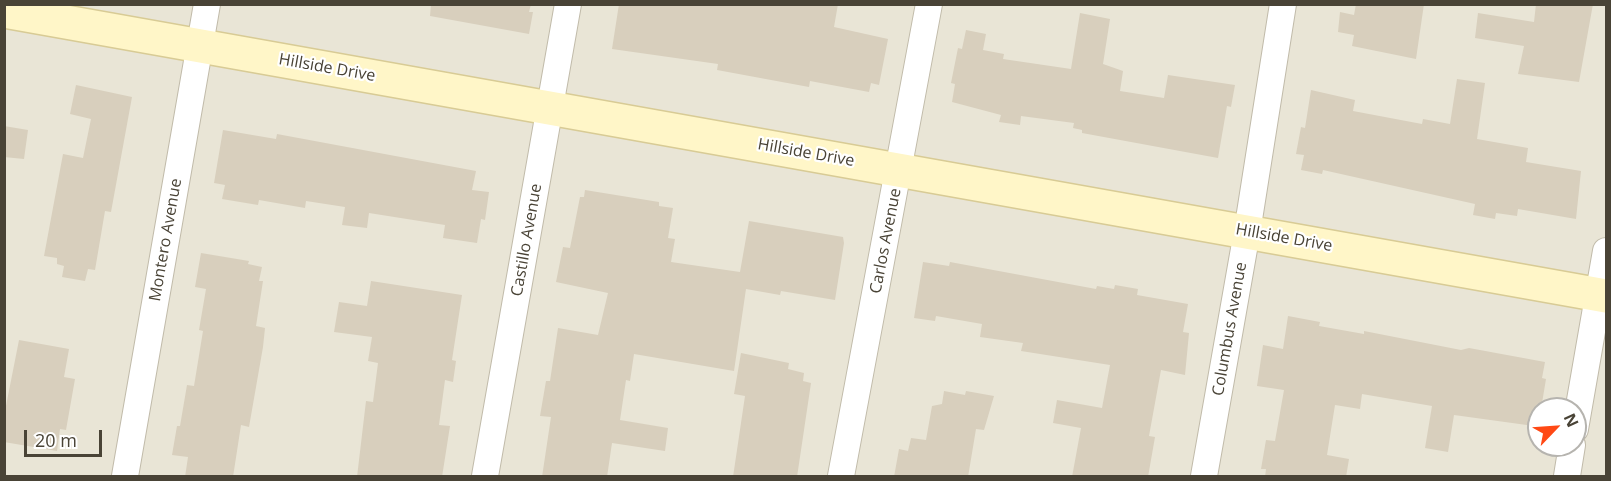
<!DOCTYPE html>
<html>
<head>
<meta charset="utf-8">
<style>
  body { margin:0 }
  #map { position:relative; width:1611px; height:481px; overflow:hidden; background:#f5f2e8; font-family:"Open Sans",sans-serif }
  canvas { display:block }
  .frame { position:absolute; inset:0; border:6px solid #494336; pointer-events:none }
  .north { position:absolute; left:1527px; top:397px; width:60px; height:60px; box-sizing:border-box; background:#fff; border:2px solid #b6b4af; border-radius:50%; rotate:65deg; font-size:16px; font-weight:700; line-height:24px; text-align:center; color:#494336 }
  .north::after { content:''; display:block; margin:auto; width:21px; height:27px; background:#ff4915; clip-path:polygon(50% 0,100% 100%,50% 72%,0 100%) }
  .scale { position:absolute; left:24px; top:430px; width:78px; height:27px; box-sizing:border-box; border:3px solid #494336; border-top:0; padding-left:8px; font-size:18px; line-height:21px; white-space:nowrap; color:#494336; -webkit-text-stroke:4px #fff; paint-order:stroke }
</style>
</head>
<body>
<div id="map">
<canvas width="1611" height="481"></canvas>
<div class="frame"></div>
<div class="north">N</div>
<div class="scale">20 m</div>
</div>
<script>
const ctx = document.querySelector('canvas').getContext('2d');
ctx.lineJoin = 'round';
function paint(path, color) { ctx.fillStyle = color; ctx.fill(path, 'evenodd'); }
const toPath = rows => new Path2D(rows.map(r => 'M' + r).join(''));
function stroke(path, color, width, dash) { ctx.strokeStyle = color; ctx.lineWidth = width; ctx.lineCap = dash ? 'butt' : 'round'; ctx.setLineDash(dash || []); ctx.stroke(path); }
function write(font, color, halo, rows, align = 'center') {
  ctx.font = font + ' "Open Sans",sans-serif'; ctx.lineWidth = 4.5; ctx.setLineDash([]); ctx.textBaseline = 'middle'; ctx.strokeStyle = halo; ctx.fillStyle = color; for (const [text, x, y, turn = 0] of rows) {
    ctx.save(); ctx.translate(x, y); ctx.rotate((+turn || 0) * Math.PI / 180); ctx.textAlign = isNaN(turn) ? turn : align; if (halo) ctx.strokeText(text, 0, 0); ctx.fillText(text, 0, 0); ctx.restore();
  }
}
paint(toPath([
  [4,5,1606,5,1606,476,5,476],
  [1539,409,1575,409,1575,445,1539,445]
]), '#e9e5d6');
paint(toPath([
  [431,4,531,4,529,12,533,12,529,34,430,16],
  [619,4,838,4,834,27,888,39,879,85,871,83,869,92,810,81,809,87,717,70,718,64,612,49],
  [1356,4,1424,4,1416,59,1352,46,1354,35,1338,32,1340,12,1354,15],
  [1536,4,1593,4,1579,82,1518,74,1524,46,1475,38,1478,13,1534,22],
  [1080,13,1110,19,1103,64,1123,71,1120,91,1164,98,1168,75,1235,85,1231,107,1227,106,1218,158,1082,133,1082,130,1073,128,1074,123,1021,116,1020,125,999,122,1001,115,952,102,955,84,951,83,958,48,962,49,966,30,986,34,983,50,1004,54,1003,59,1071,69],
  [1457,79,1485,83,1477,139,1528,148,1526,162,1581,171,1576,219,1518,209,1517,216,1496,213,1495,219,1473,215,1475,204,1323,170,1322,174,1301,170,1304,155,1296,154,1301,127,1305,128,1311,90,1355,100,1353,111,1422,124,1423,119,1450,124],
  [76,85,132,97,111,212,105,211,95,270,88,269,85,281,62,277,64,266,57,264,57,258,44,256,63,154,83,158,91,119,70,114],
  [4,126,28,130,24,159,4,157],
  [223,130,276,139,277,134,476,171,472,190,489,192,485,220,481,219,477,243,443,238,445,225,369,213,367,228,342,225,345,207,306,201,305,208,259,200,258,205,222,199,225,185,214,183],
  [585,190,659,202,659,206,673,208,668,238,675,239,671,262,740,272,749,221,843,237,844,243,835,300,781,291,780,295,746,289,734,371,634,354,630,381,626,380,620,420,668,428,665,451,612,443,607,477,542,477,551,417,540,416,546,381,550,381,558,328,598,335,608,293,556,282,563,247,570,248,580,197,584,197],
  [201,253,249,261,248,264,262,267,259,281,263,281,256,326,265,328,263,347,249,427,241,425,233,477,185,477,188,457,172,455,177,426,180,426,187,385,194,386,203,331,199,330,206,289,195,287],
  [923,262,949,266,950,262,1096,289,1097,286,1114,289,1115,285,1138,289,1137,295,1188,304,1183,332,1189,333,1185,375,1161,370,1149,436,1155,437,1148,477,1072,477,1081,428,1053,423,1057,400,1102,408,1110,365,1021,351,1023,343,980,337,982,324,936,316,935,321,914,318],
  [371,281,462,295,452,360,456,361,453,382,445,380,439,425,450,426,442,477,357,477,366,401,373,402,378,363,368,361,372,337,334,332,339,302,367,306],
  [1288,316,1320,322,1319,326,1364,334,1364,331,1461,350,1469,348,1545,362,1542,378,1546,379,1541,409,1536,412,1534,426,1454,415,1448,452,1425,448,1432,406,1362,394,1360,409,1335,405,1327,455,1349,459,1346,477,1265,477,1266,469,1261,469,1266,440,1275,441,1284,390,1257,386,1263,345,1283,349],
  [19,340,69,349,64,377,75,379,66,430,60,429,57,451,4,442,4,416],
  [741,353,789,363,788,369,804,373,803,381,811,383,797,477,733,477,745,396,734,394],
  [944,391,965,395,966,391,994,396,984,430,976,429,968,477,894,477,899,449,908,451,911,438,926,440,932,406,942,404]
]), '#d8cfbd');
const street = toPath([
  [1575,429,1606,251],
  [125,476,207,4],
  [485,476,568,4],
  [841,476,929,4],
  [1204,476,1247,232,1283,4],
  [1567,476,1572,445]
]);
const secondary = toPath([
  [4,11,1606,296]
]);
stroke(street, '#c1bbaa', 28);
stroke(secondary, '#d8cb95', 36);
stroke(street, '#fff', 26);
stroke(secondary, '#fff6c8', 33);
write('16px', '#494336', '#fff', [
  ["Hillside Drive",327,68,10],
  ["Hillside Drive",806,153,10],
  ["Hillside Drive",1284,238,10],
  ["Montero Avenue",166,240,-80],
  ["Castillo Avenue",527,240,-80],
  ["Carlos Avenue",886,241,-79],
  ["Columbus Avenue",1230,329,-80]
]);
</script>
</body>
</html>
